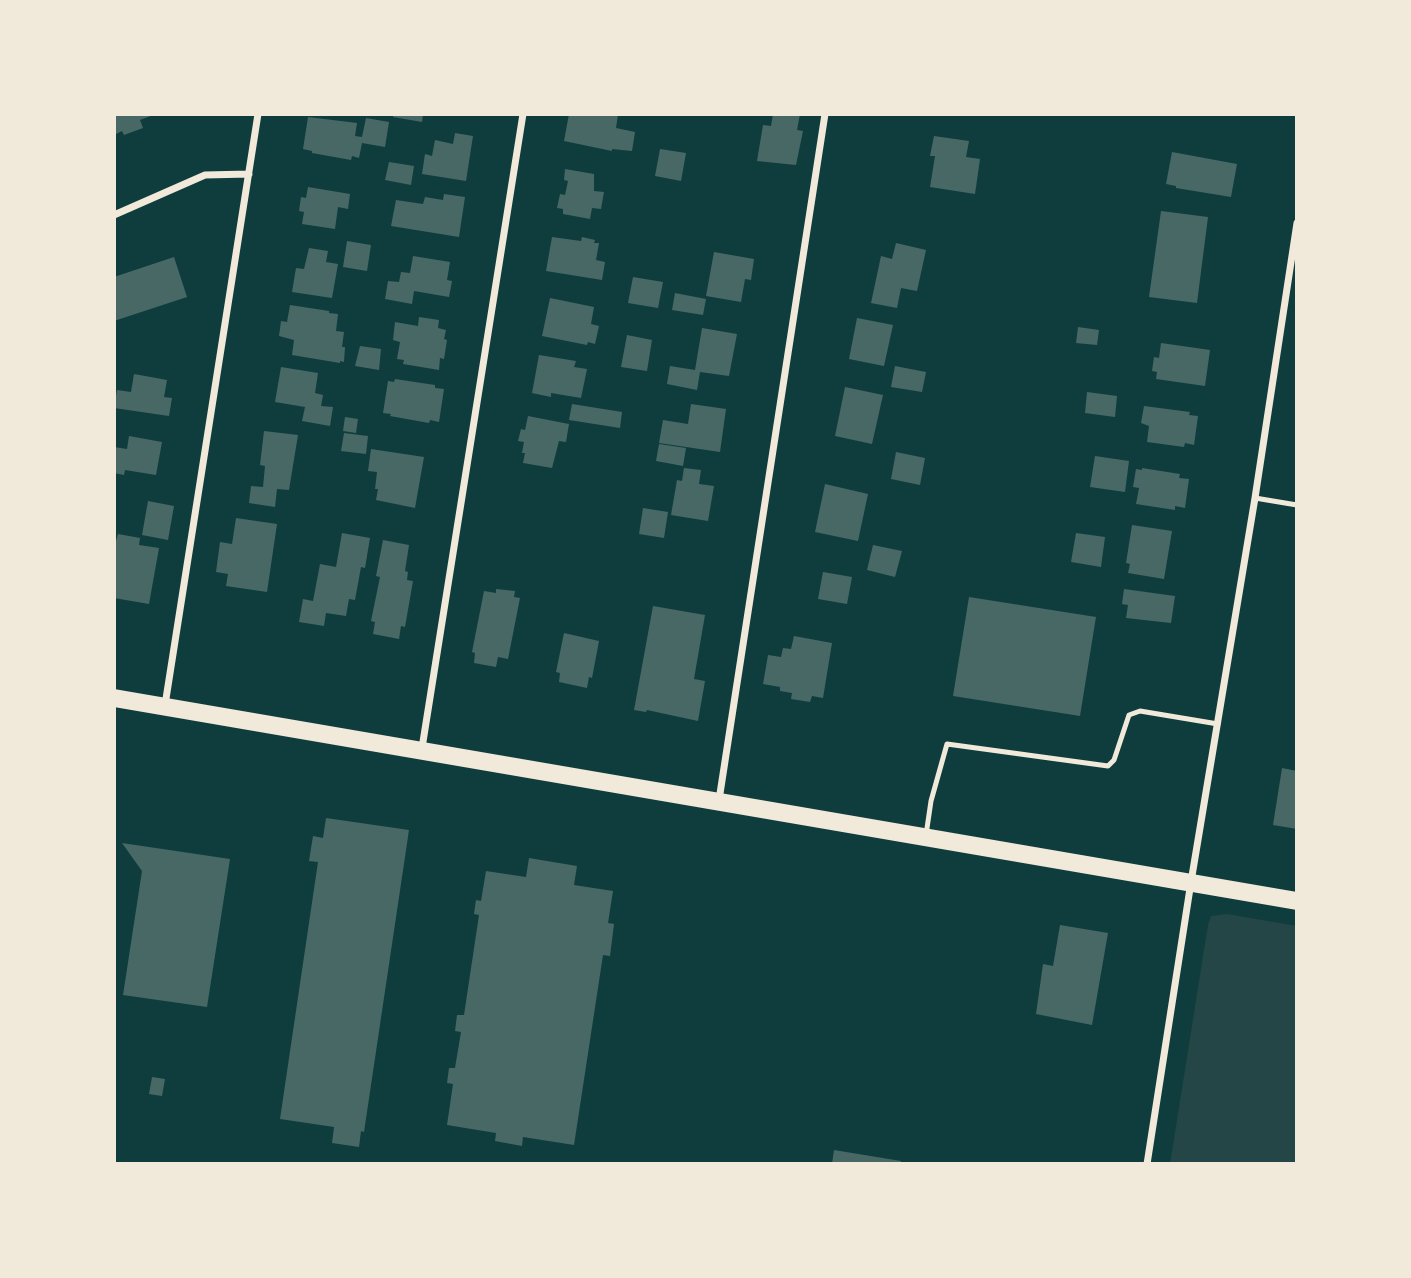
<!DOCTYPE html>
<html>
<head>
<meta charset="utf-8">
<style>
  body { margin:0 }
  #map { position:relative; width:1411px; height:1278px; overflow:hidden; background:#0f3d3e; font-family:Raleway,sans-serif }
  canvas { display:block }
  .frame { position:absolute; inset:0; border:116px solid #f1e9da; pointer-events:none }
</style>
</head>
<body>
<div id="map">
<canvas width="1411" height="1278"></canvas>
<div class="frame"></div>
</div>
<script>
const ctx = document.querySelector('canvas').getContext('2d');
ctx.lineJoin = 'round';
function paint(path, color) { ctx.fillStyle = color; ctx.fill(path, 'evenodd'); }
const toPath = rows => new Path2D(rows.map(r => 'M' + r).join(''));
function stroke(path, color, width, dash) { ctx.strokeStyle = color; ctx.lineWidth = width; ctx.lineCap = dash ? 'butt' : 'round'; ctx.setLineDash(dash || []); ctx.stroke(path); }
paint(toPath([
  [1227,914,1297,926,1297,1164,1170,1164,1208,925,1211,916]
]), '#244646');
paint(toPath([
  [114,114,156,114,140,120,143,128,124,135,122,131,114,135],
  [394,114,423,114,422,122,393,117],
  [569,114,618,114,616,128,635,132,632,151,612,149,612,151,564,141],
  [773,114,800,114,797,130,803,131,796,165,757,161,763,125,771,126],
  [308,117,357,123,355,136,362,137,366,118,389,122,385,147,362,143,359,158,352,156,351,160,312,153,312,151,303,149],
  [455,133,473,136,466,181,422,174,425,154,432,156,435,140,453,144],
  [934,136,969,141,966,157,980,159,975,194,930,187,935,156,930,156],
  [660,149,686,153,681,181,655,176],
  [1172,152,1237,164,1231,197,1176,188,1176,186,1166,184],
  [389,162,414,166,411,185,385,180],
  [565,169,594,174,594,191,604,192,601,209,592,208,590,219,563,214,563,209,557,208,560,194,565,195,568,181,564,180],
  [308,187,350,194,348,209,338,207,335,229,302,224,304,212,299,211,301,197,306,198],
  [444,194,465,197,459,237,391,226,396,200,423,204,425,197,443,200],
  [1161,211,1208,217,1197,303,1149,297],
  [552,237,581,241,582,237,595,240,594,243,599,243,596,260,605,262,602,280,546,271],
  [347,241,371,245,367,271,343,267],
  [896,243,926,250,917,291,901,288,897,308,871,303,881,256,892,259],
  [309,248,328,251,326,262,338,264,332,298,292,292,296,268,304,269],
  [714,252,754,259,751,280,745,279,741,302,706,296],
  [413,256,450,262,447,280,452,281,449,297,414,291,412,304,385,299,388,281,399,282,401,272,410,273],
  [174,257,187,297,114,321,114,277],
  [633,277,663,282,658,308,628,303],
  [675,293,706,299,703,315,672,310],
  [550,298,594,307,591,324,599,326,595,344,588,342,587,345,542,336],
  [290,305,329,311,329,313,338,314,336,331,344,332,342,347,345,347,344,362,340,361,340,363,292,355,294,340,279,336,281,321,287,322],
  [419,317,439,320,438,328,446,330,444,339,447,340,444,359,440,358,439,370,403,364,404,360,397,359,400,342,393,340,395,322,418,326],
  [857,318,893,325,884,366,849,359],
  [1078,327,1099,330,1097,345,1076,343],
  [702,328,737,334,729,376,700,372,697,390,667,384,670,366,695,370],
  [627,335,652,340,647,371,621,367],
  [1161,343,1210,350,1205,386,1156,379,1157,372,1152,371,1154,357,1159,358],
  [360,346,381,349,379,370,355,366],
  [539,355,576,361,574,367,587,369,581,398,551,393,551,397,532,393],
  [895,366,926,372,922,392,891,387],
  [281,367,318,373,315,393,323,395,321,406,333,407,330,426,302,421,305,407,275,402],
  [134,374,167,380,164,397,172,398,169,416,114,408,117,390,131,392],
  [395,379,435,385,435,388,444,389,439,422,430,420,429,423,390,416,391,414,383,413,388,381,394,382],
  [845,387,883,395,872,444,835,436],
  [1087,392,1117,396,1115,417,1085,413],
  [572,404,622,412,620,428,569,420],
  [691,404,726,409,720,452,659,443,663,420,688,424],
  [1144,406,1190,412,1189,415,1198,416,1194,445,1185,443,1184,447,1147,442,1149,426,1141,423],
  [528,416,569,424,566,442,559,441,552,468,523,463,525,453,522,453,524,442,518,441,521,429,525,430],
  [345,417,358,419,356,433,343,431],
  [264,431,298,435,289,490,277,489,275,507,249,503,251,486,263,487,265,466,260,465],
  [344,433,368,436,366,454,341,451],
  [129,436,162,442,156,475,125,470,124,475,114,473,114,447,127,449],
  [659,444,686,448,683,466,656,461],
  [371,449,424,457,415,508,376,500,378,489,375,489,377,472,368,471],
  [896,452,925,458,920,485,891,479],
  [1095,456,1129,461,1125,492,1090,487],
  [684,468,701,470,699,484,714,486,708,521,671,515,677,480,682,481],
  [1142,468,1180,474,1179,478,1189,479,1185,508,1175,506,1175,510,1136,504,1139,488,1133,487,1136,469,1142,470],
  [825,484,868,494,858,541,815,532],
  [148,501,174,506,168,540,142,535],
  [643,508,668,512,664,538,639,534],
  [236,518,277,524,267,592,226,586,228,574,216,572,220,542,232,544],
  [1132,525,1172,531,1164,579,1128,573,1130,564,1126,563],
  [342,533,370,538,365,568,361,567,355,600,349,599,346,616,326,613,324,626,299,622,303,599,313,601,320,564,336,567],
  [1076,533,1105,537,1101,567,1071,562],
  [118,534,140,538,139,545,159,548,149,604,114,598,114,548],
  [383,540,409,545,405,571,408,572,407,580,413,581,405,627,401,626,399,639,373,634,375,622,371,621,380,577,376,576],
  [873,545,902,551,895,577,867,570],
  [823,572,852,577,847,604,818,599],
  [496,589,515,591,514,597,520,598,508,659,498,657,496,667,474,663,475,653,472,652,484,591,496,593],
  [1124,589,1175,596,1171,623,1126,618,1128,605,1122,604],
  [969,597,1096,617,1080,716,953,696],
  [653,606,705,615,694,679,705,681,698,721,647,710,646,712,634,710],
  [564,633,599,641,592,678,589,677,587,688,559,682,560,673,556,672],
  [794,636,832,643,823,698,812,696,810,702,791,699,792,693,780,691,780,687,763,684,768,655,781,657,783,648,791,649],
  [1282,768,1297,771,1297,829,1273,825],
  [326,818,409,830,364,1132,361,1131,359,1147,332,1143,334,1127,280,1119,318,862,309,861,313,836,323,838],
  [122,843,230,859,207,1007,123,995,142,871],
  [529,858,577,866,574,885,613,891,608,923,614,924,610,956,603,955,574,1145,523,1137,522,1146,495,1141,496,1133,447,1125,453,1084,447,1083,449,1068,455,1068,461,1032,455,1031,457,1015,464,1015,479,915,474,914,476,900,481,901,486,871,526,877],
  [1060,925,1108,933,1092,1025,1036,1014,1043,964,1053,966],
  [152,1077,165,1079,162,1096,149,1094],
  [834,1150,901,1161,900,1164,832,1164]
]), '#486865');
stroke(toPath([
  [1255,498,1297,505],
  [926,835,931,801,947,744,1108,766,1114,760,1129,715,1140,711,1218,724]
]), '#f1e9da', 5);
stroke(toPath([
  [114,215,205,175,249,174],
  [165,705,258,114],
  [422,748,523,114],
  [719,800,825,114],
  [1147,1164,1191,882,1255,498,1297,223]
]), '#f1e9da', 7);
stroke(toPath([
  [114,698,1297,901]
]), '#f1e9da', 18);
</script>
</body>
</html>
